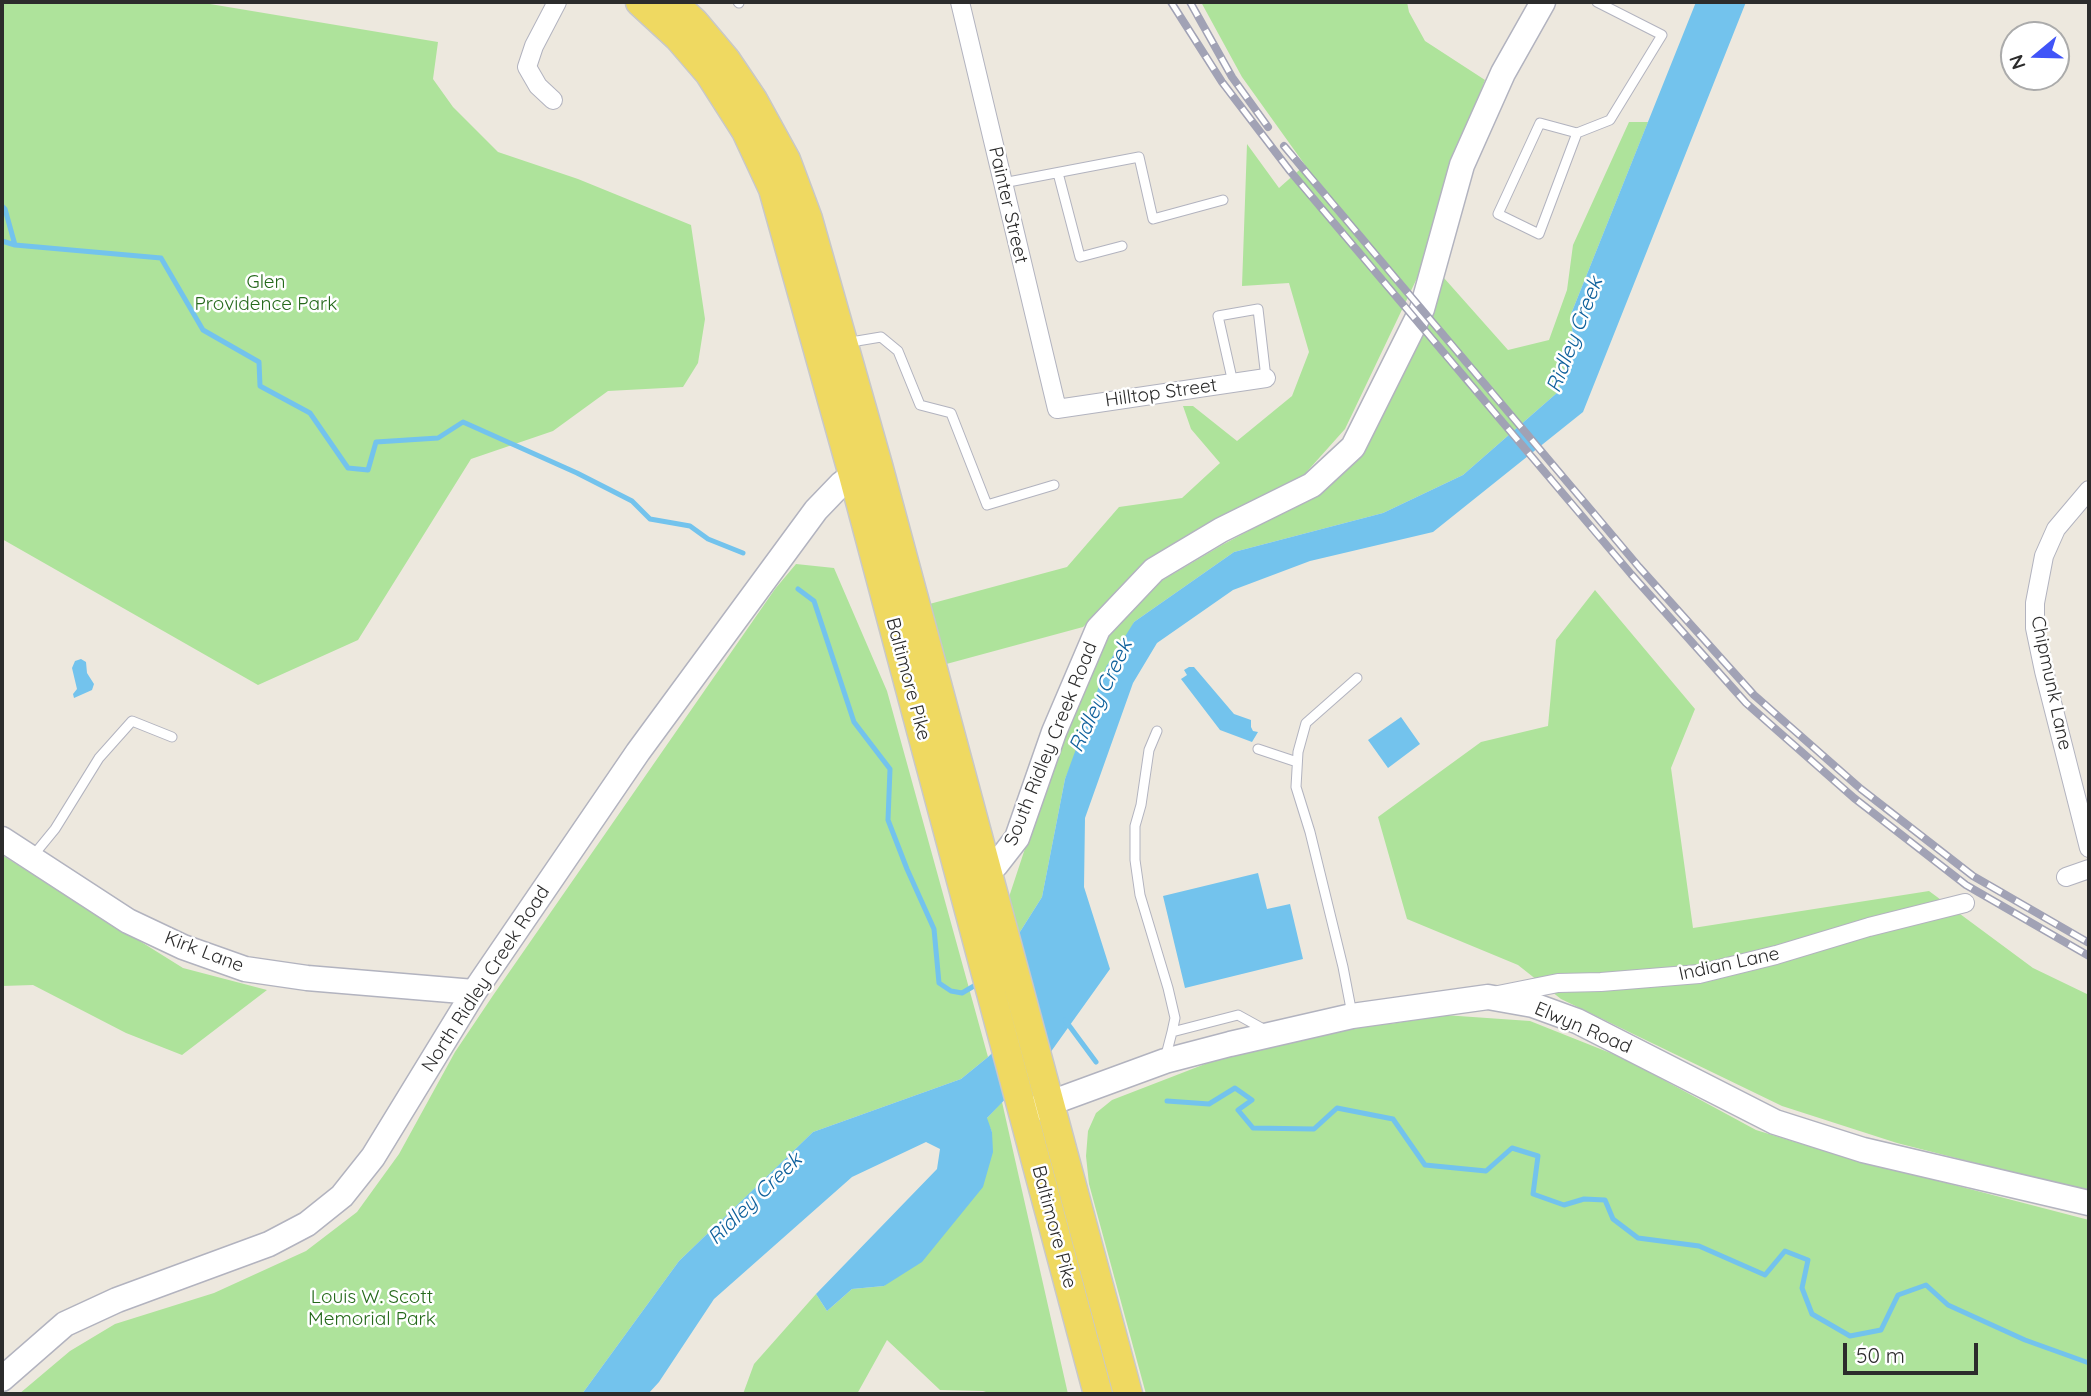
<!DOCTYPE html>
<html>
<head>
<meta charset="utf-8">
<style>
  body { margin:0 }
  #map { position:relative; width:2091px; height:1396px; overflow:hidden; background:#ede8de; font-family:Quicksand,sans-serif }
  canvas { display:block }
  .frame { position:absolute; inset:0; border:4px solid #2c2c2c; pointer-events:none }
  .north { position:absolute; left:2000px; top:21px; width:70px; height:70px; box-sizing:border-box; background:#fff; border:2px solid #ababab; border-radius:50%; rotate:251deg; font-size:19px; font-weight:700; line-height:28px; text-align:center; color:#2c2c2c }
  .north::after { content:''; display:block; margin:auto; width:24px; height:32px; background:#4054f8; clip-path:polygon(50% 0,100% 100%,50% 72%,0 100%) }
  .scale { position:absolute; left:1843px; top:1343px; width:135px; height:32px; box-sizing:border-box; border:4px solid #2c2c2c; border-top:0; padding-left:9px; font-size:21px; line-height:24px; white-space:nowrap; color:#2c2c2c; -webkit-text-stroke:5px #fff; paint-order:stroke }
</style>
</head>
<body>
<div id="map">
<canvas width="2091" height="1396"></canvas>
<div class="frame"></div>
<div class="north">N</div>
<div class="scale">50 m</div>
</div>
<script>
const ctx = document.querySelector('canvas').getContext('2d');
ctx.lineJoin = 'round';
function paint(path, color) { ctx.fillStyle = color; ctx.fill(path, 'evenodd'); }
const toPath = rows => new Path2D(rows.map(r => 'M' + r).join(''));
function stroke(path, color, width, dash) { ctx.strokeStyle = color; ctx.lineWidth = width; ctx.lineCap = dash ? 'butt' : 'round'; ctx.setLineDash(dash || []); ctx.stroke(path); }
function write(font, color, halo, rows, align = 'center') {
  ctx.font = font + ' Quicksand,sans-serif'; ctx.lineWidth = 5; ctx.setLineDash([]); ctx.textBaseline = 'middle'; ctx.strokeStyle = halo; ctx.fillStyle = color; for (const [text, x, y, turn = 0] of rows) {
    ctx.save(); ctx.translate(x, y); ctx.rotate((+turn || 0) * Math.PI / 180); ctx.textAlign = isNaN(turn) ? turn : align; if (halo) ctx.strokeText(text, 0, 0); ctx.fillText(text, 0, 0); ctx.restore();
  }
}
paint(toPath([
  [2,2,198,2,438,42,433,79,453,107,498,152,578,179,691,225,705,319,698,363,683,387,608,391,553,431,471,459,358,640,258,685,2,539],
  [1201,2,1407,2,1409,12,1425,41,1485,80,1457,154,1419,274,1345,429,1303,476,1150,566,1083,627,939,666,922,606,1067,567,1119,507,1182,498,1220,463,1191,429,1183,406,1193,406,1237,441,1292,396,1309,352,1289,283,1242,286,1247,144,1279,188,1305,165,1242,77],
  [1629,122,1648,122,1571,314,1573,338,1558,392,1463,475,1383,513,1234,552,1134,622,1065,779,1042,897,1018,935,1008,900,1049,776,1102,638,1161,581,1222,545,1301,503,1426,321,1444,278,1508,350,1549,340,1567,290,1573,245],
  [796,564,834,568,887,691,988,1057,961,1079,813,1132,679,1261,582,1394,19,1394,70,1351,115,1324,214,1293,306,1251,357,1212,399,1154,455,1052,494,994,775,589],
  [1595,590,1695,709,1671,768,1693,928,1929,891,2033,968,2089,995,2089,1192,1897,1143,1782,1106,1561,999,1518,965,1407,919,1378,817,1481,742,1548,726,1556,640],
  [2,855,183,968,267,990,182,1055,126,1033,33,985,2,986],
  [1444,1015,1530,1021,1623,1058,1756,1130,1831,1153,2089,1220,2089,1394,1146,1394,1089,1184,1086,1156,1088,1131,1096,1113,1112,1100,1231,1054,1352,1024,1390,1024],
  [1002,1102,1068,1394,992,1394,983,1391,940,1390,887,1340,857,1394,743,1394,754,1364,816,1294,827,1311,852,1289,884,1286,992,1132,986,1119]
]), '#aee39b');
paint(toPath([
  [1696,2,1746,2,1583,412,1433,532,1310,561,1233,590,1157,643,1133,683,1085,818,1084,887,1110,969,1050,1053,987,1118,992,1132,993,1152,983,1187,922,1262,884,1286,852,1289,827,1311,816,1294,937,1169,940,1149,926,1142,852,1177,714,1299,659,1382,648,1394,582,1394,679,1261,813,1132,961,1079,988,1057,1038,1009,1018,935,1042,897,1065,779,1106,667,1134,622,1234,552,1383,513,1463,475,1558,392,1573,338,1571,314],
  [81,659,86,662,87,673,94,684,92,690,74,698,73,694,77,689,72,668,75,661],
  [1189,667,1194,667,1234,714,1251,720,1251,727,1253,731,1258,732,1252,742,1220,730,1181,679,1187,675,1184,670],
  [1401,717,1420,744,1388,768,1368,740],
  [1258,873,1267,909,1290,904,1303,959,1185,988,1163,896]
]), '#73c3ed');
stroke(toPath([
  [2,206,5,209,15,245,161,258,203,330,259,362,260,386,310,413,348,468,368,470,376,442,438,438,463,422,577,473,632,501,650,519,690,526,708,539,743,553],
  [2,241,15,245],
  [798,589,814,601,854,722,890,769,888,820,907,869,934,929,939,983,951,991,962,993,979,983],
  [1065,1020,1096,1062],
  [1167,1101,1209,1104,1235,1088,1252,1100,1238,1110,1253,1128,1314,1129,1337,1108,1393,1119,1425,1165,1486,1171,1512,1148,1538,1156,1533,1194,1564,1205,1584,1199,1605,1200,1613,1219,1638,1238,1699,1246,1765,1275,1785,1251,1808,1260,1802,1288,1812,1314,1850,1336,1881,1330,1898,1295,1926,1285,1948,1305,2025,1340,2089,1363]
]), '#73c3ed', 5);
const lane = toPath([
  [738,2,739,3],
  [1577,133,1539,234,1498,214,1540,123,1577,133,1610,120,1662,35,1597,2],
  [1058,173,1080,257,1122,246],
  [1003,183,1139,157,1153,219,1223,200],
  [845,343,881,337,898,351,920,405,951,413,987,505,1054,485],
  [1233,383,1218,316,1258,309,1266,378],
  [1157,731,1149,750,1141,805,1135,826,1135,860,1140,895,1168,988,1175,1018,1172,1032],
  [1258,749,1297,762],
  [32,857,55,829,99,758,132,721,172,737],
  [1352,1014,1343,967,1310,832,1296,787,1298,752,1306,723,1357,678],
  [1165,1059,1172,1032,1238,1015,1267,1031]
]);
const street = toPath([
  [960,2,1057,409,1266,378],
  [553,100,538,86,527,67,534,46,557,2],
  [2089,490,2056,529,2044,556,2035,603,2035,628,2044,671,2089,848],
  [2066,877,2089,869],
  [1498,995,1558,983,1601,982,1699,974,1776,955,1869,927,1965,903]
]);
const secondary = toPath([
  [2,839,128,921,183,947,245,969,307,978,474,992],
  [973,877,988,871,996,865,1017,838,1054,732,1098,629,1154,570,1221,530,1312,485,1353,447,1422,309,1462,165,1503,73,1543,2],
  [1034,1109,1165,1061,1230,1044,1352,1016,1488,997,1533,1005,1577,1021,1775,1122,1863,1150,2089,1203],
  [2,1379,65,1324,117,1300,269,1244,307,1224,342,1196,373,1157,474,992,638,752,816,510,841,484,853,475,871,467]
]);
const primary = toPath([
  [640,2,678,37,709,73,746,131,773,189,853,475,1098,1394],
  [672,2,694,22,726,60,753,100,786,160,808,219,878,465,1128,1394]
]);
stroke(lane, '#b2b3bf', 11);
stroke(street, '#b2b3bf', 20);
stroke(secondary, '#b2b3bf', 27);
stroke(primary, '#c8c8c8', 31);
stroke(lane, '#fff', 9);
stroke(street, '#fff', 18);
stroke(secondary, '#fff', 24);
stroke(primary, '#efd961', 28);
const rail = toPath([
  [1171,2,1222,82,1290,171,1631,574,1746,703,1854,798,1966,885,2089,956],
  [1190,2,1232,77,1268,127],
  [1284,146,1639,567,1754,695,1861,789,1973,876,2089,943]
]);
stroke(rail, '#a1a2b5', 8);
stroke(rail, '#fff', 5, [16]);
write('19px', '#2c2c2c', '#fff', [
  ["Painter Street",1008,205,77],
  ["Hilltop Street",1161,393,-8],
  ["Baltimore Pike",908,679,75],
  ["Chipmunk Lane",2051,683,78],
  ["South Ridley Creek Road",1051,744,-68],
  ["Kirk Lane",204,952,21],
  ["Indian Lane",1729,964,-12],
  ["North Ridley Creek Road",486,979,-57],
  ["Elwyn Road",1583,1028,23],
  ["Baltimore Pike",1054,1227,75]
]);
write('19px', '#25691b', '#fff', [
  ["Glen",266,282],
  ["Providence Park",266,304],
  ["Louis W. Scott",372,1297],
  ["Memorial Park",372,1319]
]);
write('italic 21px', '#0f619c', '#fff', [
  ["Ridley Creek",1575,335,-69],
  ["Ridley Creek",1101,696,-65],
  ["Ridley Creek",755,1199,-44]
]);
</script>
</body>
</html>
